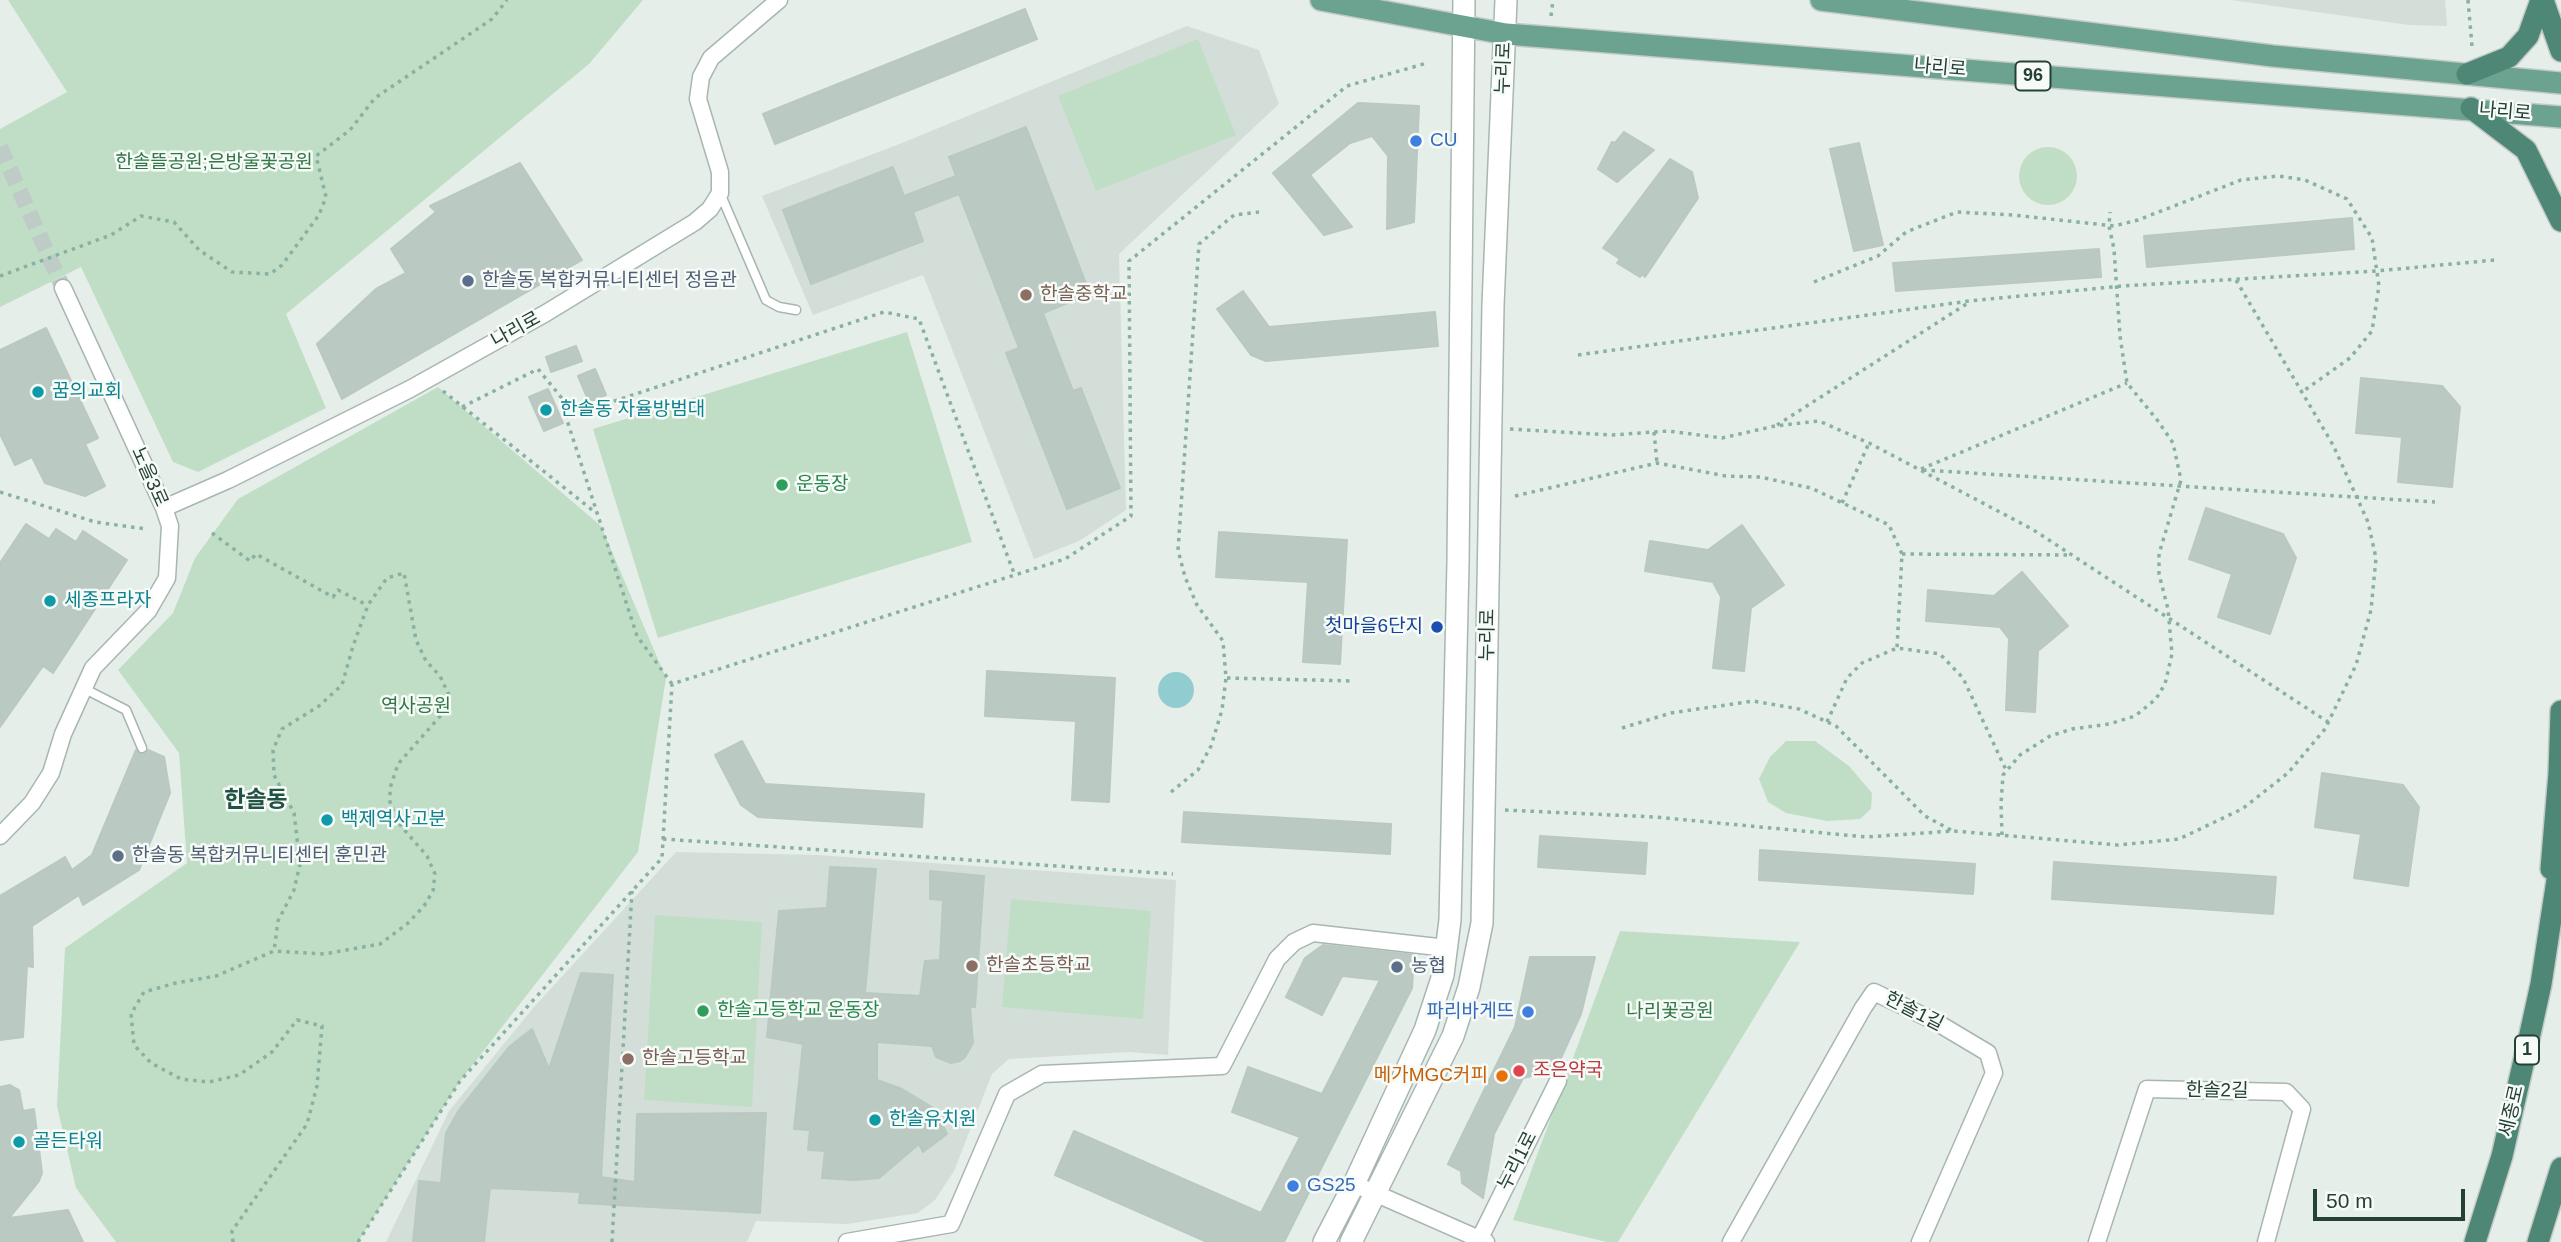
<!DOCTYPE html>
<html>
<head>
<meta charset="utf-8">
<style>
  body { margin:0 }
  #map { position:relative; width:2561px; height:1242px; overflow:hidden; background:#e6eeea; font-family:Helvetica,sans-serif }
  canvas { display:block }
  .scale { position:absolute; left:2313px; top:1189px; width:152px; height:32px; box-sizing:border-box; border:4px solid #254037; border-top:0; padding-left:9px; font-size:21px; line-height:24px; white-space:nowrap; color:#254037; -webkit-text-stroke:5px #f7fbf8; paint-order:stroke }
</style>
</head>
<body>
<div id="map">
<canvas width="2561" height="1242"></canvas>
<div class="scale">50 m</div>
</div>
<script>
const ctx = document.querySelector('canvas').getContext('2d');
ctx.lineJoin = 'round';
function paint(path, color) { ctx.fillStyle = color; ctx.fill(path, 'evenodd'); }
const toPath = rows => new Path2D(rows.map(r => 'M' + r).join(''));
function stroke(path, color, width, dash) { ctx.strokeStyle = color; ctx.lineWidth = width; ctx.lineCap = dash ? 'butt' : 'round'; ctx.setLineDash(dash || []); ctx.stroke(path); }
function write(font, color, halo, rows, align = 'center') {
  ctx.font = font + ' Helvetica,"Noto Sans KR",sans-serif'; ctx.lineWidth = 5; ctx.setLineDash([]); ctx.textBaseline = 'middle'; ctx.strokeStyle = halo; ctx.fillStyle = color; for (const [text, x, y, turn = 0] of rows) {
    ctx.save(); ctx.translate(x, y); ctx.rotate((+turn || 0) * Math.PI / 180); ctx.textAlign = isNaN(turn) ? turn : align; if (halo) ctx.strokeText(text, 0, 0); ctx.fillText(text, 0, 0); ctx.restore();
  }
}
paint(toPath([
  [2231,0,2445,0,2447,26,2409,25],
  [1187,26,1259,50,1279,104,1119,254,1126,510,1079,541,1034,559,923,275,813,315,762,196,897,145],
  [676,852,818,855,1176,880,1168,1055,1129,1052,1009,1059,992,1074,954,1171,935,1200,918,1213,847,1224,756,1221,747,1242,386,1242,449,1111,534,1007]
]), '#d4ded9');
paint(toPath([
  [8,0,643,0,589,64,286,314,326,408,198,472,173,462,81,267,0,307,0,129,67,92],
  [1198,39,1236,135,1096,191,1058,96],
  '2019 176a29 29 0 1 1 58 0a29 29 0 1 1-58 0Z',
  [907,332,972,542,658,638,593,429],
  [438,387,601,526,666,678,638,852,460,1081,358,1242,116,1242,76,1188,57,1106,65,948,187,863,179,753,118,670,173,613,195,558,238,499],
  [1786,741,1815,741,1849,766,1872,793,1871,809,1860,819,1827,821,1786,813,1768,802,1759,779,1770,757],
  [1011,899,1151,911,1143,1019,1002,1007],
  [655,915,762,922,752,1107,644,1100],
  [1620,931,1800,942,1618,1242,1607,1242,1513,1220]
]), '#c0dec6');
paint(toPath([
  '1158 690a18 18 0 1 1 36 0a18 18 0 1 1-36 0Z'
]), '#91ccd1');
const building = toPath([
  [1025,9,1037,39,775,144,763,114,1025,9],
  [1358,103,1419,106,1414,222,1387,229,1388,156,1372,136,1350,143,1310,175,1352,227,1324,235,1273,173,1358,103],
  [1026,127,1090,294,1043,313,1073,391,1081,388,1120,488,1067,509,1006,353,1019,348,959,194,913,212,923,241,811,284,783,210,893,167,904,196,956,176,949,157,1026,127],
  [1624,132,1654,150,1617,182,1598,169,1612,142,1615,143,1624,132],
  [1859,143,1883,245,1854,251,1830,149,1859,143],
  [1670,159,1692,172,1698,198,1645,277,1642,274,1640,277,1617,263,1620,259,1603,248,1670,159],
  [520,163,582,260,342,399,317,344,376,289,406,273,391,249,436,212,430,206,520,163],
  [2352,218,2354,249,2147,267,2144,236,2352,218],
  [2099,249,2101,277,1896,291,1893,263,2099,249],
  [1243,291,1269,327,1435,312,1438,346,1266,361,1251,355,1217,309,1243,291],
  [46,328,98,438,85,444,105,486,85,496,45,483,32,457,15,465,0,434,0,350,46,328],
  [576,346,582,361,551,372,546,357,576,346],
  [595,369,606,395,589,402,578,376,595,369],
  [2361,378,2442,386,2460,407,2452,487,2398,482,2402,437,2356,433,2361,378],
  [548,389,563,423,544,431,529,397,548,389],
  [2206,508,2283,534,2296,558,2270,634,2218,617,2232,574,2189,559,2206,508],
  [26,524,49,539,56,529,76,542,83,531,127,560,53,673,43,666,0,727,0,563,26,524],
  [1742,525,1784,585,1751,608,1744,671,1713,668,1721,597,1713,582,1645,571,1650,541,1708,550,1742,525],
  [1219,532,1347,540,1340,664,1303,662,1308,582,1216,577,1219,532],
  [2022,572,2068,626,2038,651,2035,712,2006,710,2009,639,2000,627,1926,621,1928,590,1994,596,2022,572],
  [987,671,1115,678,1109,802,1072,800,1076,721,985,716,987,671],
  [742,741,765,784,924,794,922,827,758,817,741,805,715,755,742,741],
  [136,750,141,754,148,750,164,757,170,793,139,870,83,905,79,895,32,926,33,967,27,966,23,1037,0,1040,0,896,65,857,72,870,92,855,136,750],
  [2322,773,2403,785,2419,807,2408,886,2354,878,2361,834,2315,827,2322,773],
  [1184,812,1391,824,1390,854,1182,842,1184,812],
  [1540,836,1647,843,1645,874,1538,867,1540,836],
  [1760,850,1975,864,1973,894,1759,880,1760,850],
  [2054,862,2276,877,2273,914,2052,899,2054,862],
  [830,867,876,869,865,993,920,996,925,961,940,960,943,900,930,899,930,871,984,876,975,1007,970,1007,973,1043,965,1057,960,1061,951,1063,936,1057,932,1046,877,1042,877,1080,902,1089,935,1109,947,1134,923,1152,919,1144,879,1178,854,1180,822,1178,825,1151,808,1150,810,1130,794,1129,803,1044,767,1037,779,911,827,908,830,867],
  [1323,945,1414,955,1412,988,1284,1242,1207,1242,1055,1175,1074,1131,1261,1213,1300,1137,1232,1112,1248,1067,1322,1094,1380,980,1342,976,1322,1015,1286,997,1305,958,1323,945],
  [1530,957,1595,957,1581,1014,1555,1071,1523,1078,1494,1134,1483,1198,1462,1183,1461,1171,1448,1164,1515,1027,1530,957],
  [581,973,613,975,601,1177,635,1182,637,1114,766,1113,760,1213,579,1203,580,1192,490,1188,484,1242,413,1242,419,1181,441,1183,446,1133,459,1110,509,1047,532,1029,549,1069,581,973],
  [10,1085,19,1090,23,1111,34,1109,42,1173,39,1181,9,1218,68,1210,83,1242,0,1242,0,1087,10,1085]
]);
paint(building, '#bbc9c3');
stroke(building, '#b9c8c0', 2);
stroke(toPath([
  [0,147,63,288]
]), '#bfcbc6', 16, [16, 8]);
const service = toPath([
  [720,193,766,300,779,307,796,310],
  [83,688,126,710,142,748]
]);
const minor = toPath([
  [164,508,228,480,410,389,546,313,695,222,710,209,720,193,720,172,698,99,701,77,711,58,779,0],
  [0,836,32,803,51,773,63,734,93,668,148,611,167,578,170,526,164,508,63,288],
  [1354,1184,1486,1242],
  [1479,1240,1558,1081],
  [847,1242,951,1224,1007,1094,1042,1074,1222,1066,1277,959,1294,942,1313,933,1447,948],
  [1731,1242,1863,1008,1874,992,1936,1022,1988,1053,1994,1073,1920,1242],
  [2097,1242,2147,1089,2286,1092,2302,1109,2266,1242]
]);
const tertiary = toPath([
  [1324,1242,1354,1184,1425,1030,1443,975,1450,920,1458,562,1464,0],
  [1351,1242,1453,1036,1469,987,1482,923,1493,305,1506,0]
]);
const primary = toPath([
  [1321,0,1506,34,2561,117],
  [1821,0,2273,56,2561,83]
]);
const trunk = toPath([
  [2543,0,2561,51],
  [2467,74,2509,57,2528,36,2541,0],
  [2471,108,2526,150,2561,221],
  [2551,869,2559,773,2561,711],
  [2475,1242,2502,1156,2530,1034,2541,984,2561,854],
  [2538,1242,2561,1168]
]);
stroke(service, '#a8b6b1', 11);
stroke(minor, '#a8b6b1', 19);
stroke(tertiary, '#a8b6b1', 24);
stroke(primary, '#c2cac7', 24);
stroke(trunk, '#c2cac7', 24);
stroke(toPath([
  [2468,0,2472,46],
  [1551,16,1553,0],
  [0,276,111,235,141,216,174,222,199,250,232,272,270,274,282,265,319,215,326,197,316,156,350,130,375,98,492,19,507,0],
  [1814,282,1878,256,1906,232,1957,212,2013,215,2114,226,2138,220,2241,180,2278,176,2305,180,2347,199,2372,238,2379,286,2372,331,2350,358,2302,392],
  [1578,355,1969,301,2122,286,2376,271,2495,260],
  [443,391,596,513],
  [462,407,538,369,574,413],
  [1777,425,1968,303],
  [1510,429,1612,435,1668,431,1722,438,1775,426,1819,421,1869,443,2032,529,2328,722],
  [1654,432,1657,463],
  [1921,469,2127,383],
  [1923,470,2435,502],
  [0,492,95,522,146,529],
  [1515,496,1657,463,1726,476,1760,477,1811,488,1889,525,1902,554,1897,648],
  [1842,503,1869,443],
  [212,533,250,561,256,554,333,597,338,590,367,605],
  [1902,554,2072,555],
  [1227,678,1354,681],
  [672,684,637,636,566,417,884,312,919,319,1015,576],
  [1827,722,1847,678,1862,663,1897,648,1940,654,1963,678,2006,770],
  [1622,728,1671,713,1753,701,1799,709,1836,726,1925,816,1951,830],
  [1171,792,1198,770,1211,746,1222,710,1226,678,1223,641,1197,605,1185,577,1178,550,1199,244,1234,215,1259,212],
  [1505,810,1655,817,1866,837,1953,831,2118,845,2179,839,2242,809,2288,773,2325,729,2356,665,2371,610,2376,558,2368,522,2333,445,2236,280],
  [2002,835,2001,804,2003,775,2020,755,2050,736,2072,729,2109,724,2135,716,2156,699,2165,684,2172,654,2168,609,2159,574,2159,554,2181,480,2173,443,2158,421,2127,383,2120,336,2114,249,2109,226,2110,212],
  [663,839,1173,874],
  [233,1242,232,1231,307,1124,317,1086,322,1026,297,1020,272,1052,239,1075,209,1082,181,1079,151,1063,134,1045,131,1014,144,992,176,983,216,976,274,951,324,954,380,944,407,924,424,906,433,891,435,874,427,856,401,826,390,804,390,788,398,764,442,714,449,695,440,676,426,661,416,640,404,573,387,578,368,605,353,646,342,685,319,706,282,729,273,750,274,775,294,813,300,864,294,890,278,921,274,951],
  [358,1242,460,1081,662,858,672,684,1065,559,1131,516,1129,261,1347,86,1427,63],
  [612,1242,632,891]
]), '#88b1a1', 3.5, [3.5, 5]);
stroke(service, '#fff', 8);
stroke(minor, '#fff', 16);
stroke(tertiary, '#fff', 21);
stroke(primary, '#6ca290', 21);
stroke(trunk, '#4f8776', 21);
for (const [x, y, r, color] of [
  [1416,141,7,"#3f7fe0"],
  [468,281,7,"#5c6f8a"],
  [1026,295,7,"#8d6e63"],
  [38,392,7,"#0f9aa8"],
  [546,410,7,"#0f9aa8"],
  [782,485,7,"#2e9e5b"],
  [50,601,7,"#0f9aa8"],
  [1437,627,7,"#1a4fb4"],
  [327,820,7,"#0f9aa8"],
  [118,856,7,"#5c6f8a"],
  [972,966,7,"#8d6e63"],
  [1397,967,7,"#5c6f8a"],
  [703,1011,7,"#2e9e5b"],
  [1528,1012,7,"#3f7fe0"],
  [628,1059,7,"#8d6e63"],
  [1519,1071,7,"#e0444e"],
  [1502,1076,7,"#e8710a"],
  [875,1120,7,"#0f9aa8"],
  [19,1142,7,"#0f9aa8"],
  [1293,1186,7,"#3f7fe0"]
]) { const dot = new Path2D(); dot.arc(x, y, r, 0, 2 * Math.PI); ctx.fillStyle = color; ctx.fill(dot); stroke(dot, '#f7fbf8', 2.5); }
for (const [x, y, w] of [
  [2033,76,35],
  [2527,1050,24]
]) { const box = new Path2D(); box.roundRect(x - w / 2, y - 14.5, w, 29, 5); ctx.fillStyle = '#f7fbf8'; ctx.fill(box); stroke(box, '#254037', 2); }
write('bold 18px', '#254037', null, [
  ["96",2033,76],
  ["1",2527,1050]
]);
write('19px', '#254037', '#f7fbf8', [
  ["누리로",1504,68,-88],
  ["나리로",1940,68,5],
  ["나리로",2505,112,5],
  ["나리로",516,330,-29],
  ["노을3로",149,477,66],
  ["누리로",1488,635,-89],
  ["한솔1길",1914,1012,27],
  ["한솔2길",2217,1091,1],
  ["세종로",2512,1111,-77],
  ["누리1로",1518,1161,-63]
]);
write('19px', '#366cbe', '#f7fbf8', [
  ["CU",1430,141],
  ["파리바게뜨",1514,1012,"right"],
  ["GS25",1307,1186]
], 'left');
write('19px', '#307646', '#f7fbf8', [
  ["한솔뜰공원;은방울꽃공원",214,163],
  ["역사공원",416,707],
  ["나리꽃공원",1670,1012]
]);
write('19px', '#4e5e75', '#f7fbf8', [
  ["한솔동 복합커뮤니티센터 정음관",482,281],
  ["한솔동 복합커뮤니티센터 훈민관",132,856],
  ["농협",1411,967]
], 'left');
write('19px', '#785e54', '#f7fbf8', [
  ["한솔중학교",1040,295],
  ["한솔초등학교",986,966],
  ["한솔고등학교",642,1059]
], 'left');
write('19px', '#0d838f', '#f7fbf8', [
  ["꿈의교회",52,392],
  ["한솔동 자율방범대",560,410],
  ["세종프라자",64,601],
  ["백제역사고분",341,820],
  ["한솔유치원",889,1120],
  ["골든타워",33,1142]
], 'left');
write('19px', '#27864d', '#f7fbf8', [
  ["운동장",796,485],
  ["한솔고등학교 운동장",717,1011]
], 'left');
write('19px', '#164399', '#f7fbf8', [
  ["첫마을6단지",1423,627]
], 'right');
write('19px', '#be3a42', '#f7fbf8', [
  ["조은약국",1533,1071]
], 'left');
write('19px', '#c56008', '#f7fbf8', [
  ["메가MGC커피",1488,1076]
], 'right');
write('bold 23px', '#215243', '#f7fbf8', [
  ["한솔동",256,801]
]);
</script>
</body>
</html>
